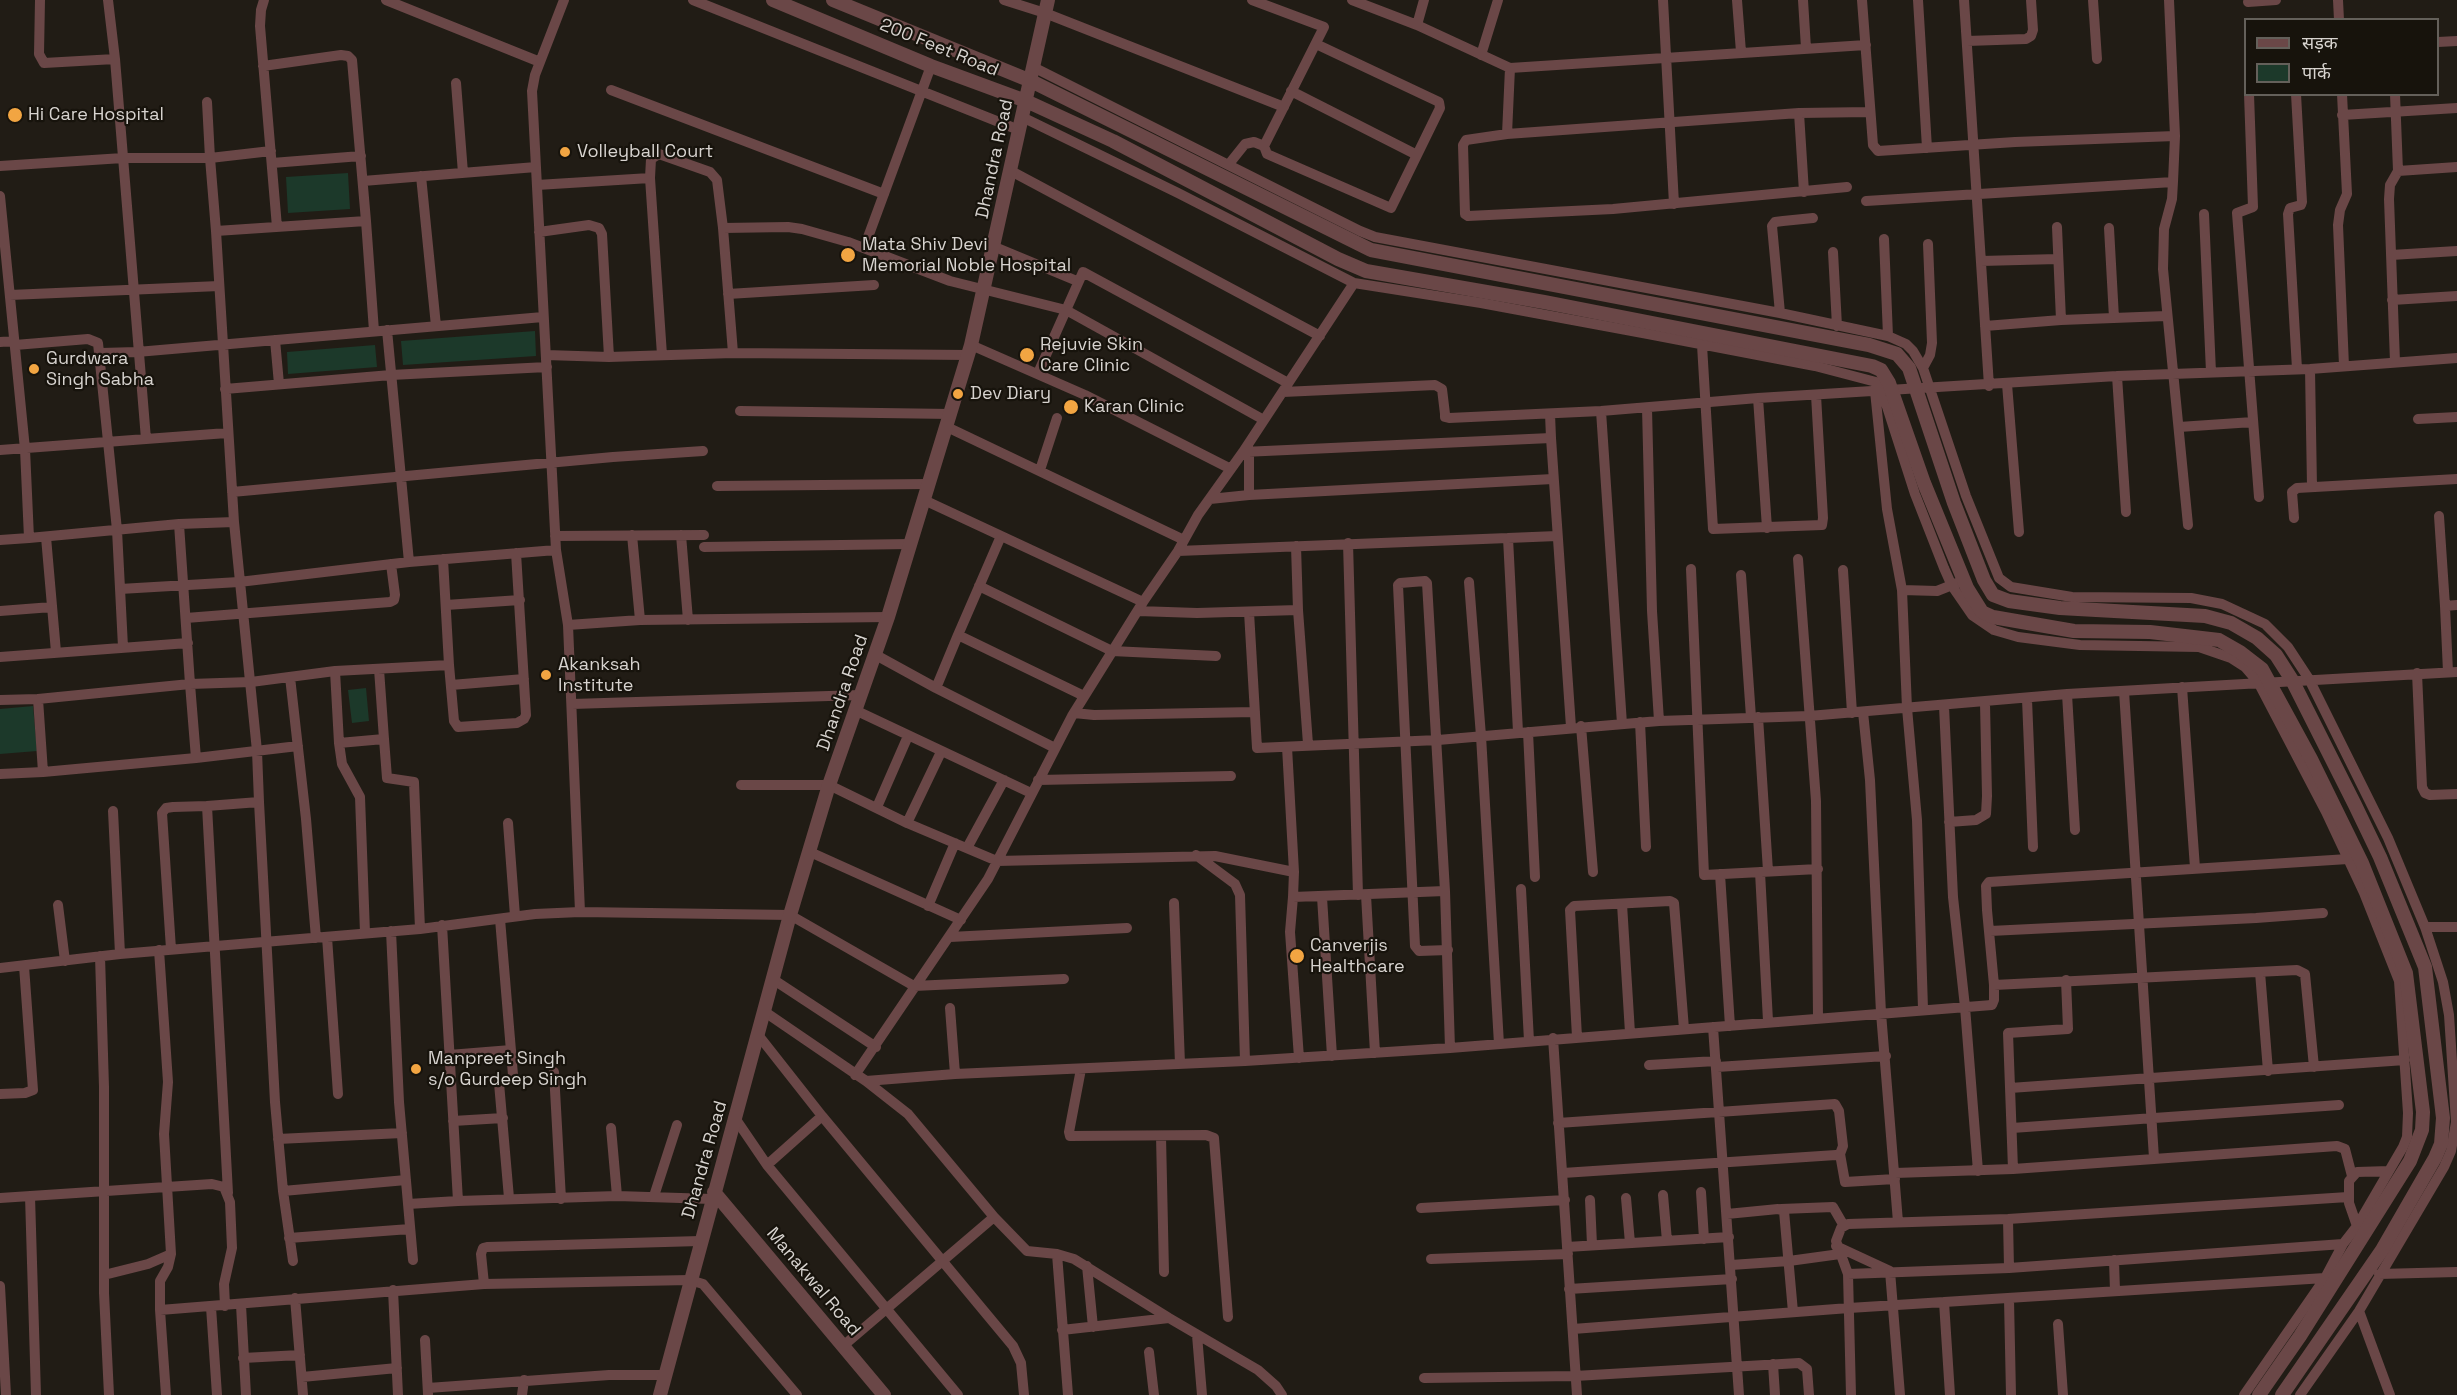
<!DOCTYPE html>
<html>
<head>
<meta charset="utf-8">
<style>
  body { margin:0 }
  #map { position:relative; width:2457px; height:1395px; overflow:hidden; background:#211c15; font-family:"Space Grotesk","Noto Sans Devanagari",sans-serif }
  canvas { display:block }
  .legend { position:absolute; left:2244px; top:18px; width:195px; height:78px; box-sizing:border-box; background:#17130c; border:2px solid #64605a; margin:0; padding:8px 10px; list-style:none; font-size:18px; color:#d7d3cf }
  .legend li { display:flex; align-items:center; gap:12px; height:30px }
  .legend b { width:30px; border:2px solid #64605a }
</style>
</head>
<body>
<div id="map">
<canvas width="2457" height="1395"></canvas>
<ul class="legend">
<li><b style="height:8px;background:#6a4747"></b>सड़क</li>
<li><b style="height:16px;background:#1c392a"></b>पार्क</li>
</ul>
</div>
<script>
const ctx = document.querySelector('canvas').getContext('2d');
ctx.lineJoin = 'round';
function paint(path, color) { ctx.fillStyle = color; ctx.fill(path, 'evenodd'); }
const toPath = rows => new Path2D(rows.map(r => 'M' + r).join(''));
function stroke(path, color, width, dash) { ctx.strokeStyle = color; ctx.lineWidth = width; ctx.lineCap = dash ? 'butt' : 'round'; ctx.setLineDash(dash || []); ctx.stroke(path); }
function write(font, color, halo, rows, align = 'center') {
  ctx.font = font + ' "Space Grotesk",sans-serif'; ctx.lineWidth = 4.5; ctx.setLineDash([]); ctx.textBaseline = 'middle'; ctx.strokeStyle = halo; ctx.fillStyle = color; for (const [text, x, y, turn = 0] of rows) {
    ctx.save(); ctx.translate(x, y); ctx.rotate((+turn || 0) * Math.PI / 180); ctx.textAlign = isNaN(turn) ? turn : align; if (halo) ctx.strokeText(text, 0, 0); ctx.fillText(text, 0, 0); ctx.restore();
  }
}
paint(toPath([
  [348,173,350,209,288,213,286,177],
  [535,331,536,356,403,365,401,341],
  [375,345,377,367,288,374,287,352],
  [366,688,369,721,352,723,348,690],
  [33,706,37,751,0,754,0,709]
]), '#1c392a');
stroke(toPath([
  [40,0,39,54,44,63,115,59],
  [108,0,115,59,146,439,227,433],
  [264,0,261,10,260,26,277,227],
  [386,0,540,62],
  [693,0,1019,130],
  [1004,0,1045,13,1284,107],
  [1352,0,1417,25,1510,68,1866,45],
  [1663,0,1674,204],
  [1737,0,1741,52],
  [1803,0,1806,48],
  [1862,0,1873,145,1878,151,2015,142,2175,136],
  [1918,0,1927,148],
  [1964,0,1989,386],
  [2093,0,2097,59],
  [2338,0,2339,20],
  [2248,2,2276,0],
  [1417,25,1424,0],
  [1967,41,2026,39,2031,36,2033,30,2031,0],
  [2438,42,2457,41],
  [1481,55,1498,0],
  [1033,67,1360,231,1375,237,1780,313,1888,336,1906,344,1913,351,1923,368,1966,496,1999,578,2011,587,2072,597,2191,598,2222,604,2265,624,2288,647,2309,679,2388,838,2425,927,2443,982,2449,1015,2456,1122,2451,1151,2444,1167,2359,1311,2300,1395],
  [456,83,463,173],
  [611,90,884,194],
  [1291,91,1417,155,1440,108,1439,102,1316,44],
  [2249,94,2253,207,2237,213,2259,497],
  [2296,94,2302,202,2301,205,2290,208,2288,214,2297,369],
  [2342,94,2347,194,2340,210,2338,225,2344,366],
  [2395,94,2398,171,2457,167],
  [207,102,210,158,271,151],
  [1799,113,1804,192],
  [2342,115,2457,108],
  [1022,117,1178,193,1354,283,1481,303,1648,334,1815,366,1876,382,1880,385,1915,494,1944,568,1952,586,1972,615,1994,630,2018,637,2080,645,2199,647,2231,658,2245,667,2258,682,2326,812,2364,893,2399,981,2408,1113,2407,1137,2403,1147,2357,1226,2343,1244,2325,1278,2244,1395],
  [1507,134,1510,68],
  [1264,146,1267,154,1391,208,1417,155],
  [272,163,361,156],
  [1229,164,1245,144,1254,142,1264,146,1324,27,1252,0],
  [0,166,123,158,210,158,216,231,234,522,179,524,190,684,196,758,43,772,38,699,190,684,251,682,335,671,449,665,443,559],
  [1011,171,1320,336],
  [421,176,436,326],
  [650,178,651,159,659,154,710,172,717,180,723,228,733,353],
  [363,181,536,167],
  [2173,182,2172,199,2164,229,2163,269,2188,525],
  [537,185,650,178,662,355],
  [1847,187,1613,209,1468,216,1465,214,1463,145,1466,140,1507,134,1799,113,1870,112],
  [0,196,25,449,29,538,179,524],
  [1866,201,2173,182,2175,136,2169,0],
  [2204,214,2211,372],
  [366,221,374,331],
  [2057,227,2061,320],
  [723,228,788,227,802,229,848,242,950,281,1066,310,1264,420],
  [2109,228,2114,318],
  [216,231,366,221,352,60,348,56,341,55,263,66],
  [539,232,589,225,599,228,602,234,609,357],
  [1884,239,1888,336],
  [995,247,1077,281],
  [864,248,931,66],
  [1833,252,1837,326],
  [2391,255,2457,251],
  [1981,261,2058,259],
  [728,294,874,285],
  [10,295,219,286],
  [2392,300,2457,296],
  [1780,313,1772,226,1775,222,1783,221,1813,218],
  [1985,326,2061,320,2166,316],
  [387,330,409,562],
  [275,340,279,384],
  [0,342,14,341],
  [15,345,88,339,98,343,117,530,123,647],
  [971,345,1085,395,1231,469],
  [1702,345,1713,529,1822,525,1823,518,1816,395],
  [101,353,137,352,543,317],
  [546,355,609,357,733,353,969,355],
  [2395,362,2389,199,2390,185,2398,171],
  [1923,368,1930,355,1932,343,1928,244],
  [2310,369,2312,487],
  [1038,373,1083,272,1288,383],
  [2117,376,2126,512],
  [2007,384,2019,532],
  [225,389,391,375,547,367],
  [1875,391,1887,509,1902,590,1907,708,1917,820,1923,1009],
  [1283,392,1435,385,1442,389,1445,414,1445,417,1449,418,1601,411,1758,398,2117,376,2310,369,2457,358],
  [1758,398,1767,528],
  [1647,408,1652,611,1659,721],
  [740,411,951,414],
  [1601,411,1622,724],
  [2418,419,2457,417],
  [947,427,1184,540],
  [2179,427,2253,422],
  [1551,438,1571,727],
  [0,450,146,439],
  [1243,452,1551,438,1550,414],
  [1249,452,1249,495,1553,479],
  [1040,470,1057,418],
  [717,486,929,484],
  [232,492,613,457,703,451],
  [1210,499,1249,495],
  [924,500,1143,602],
  [2439,516,2445,606],
  [2294,518,2292,492,2297,488,2457,479],
  [234,522,257,751,259,802],
  [632,535,640,620],
  [681,535,688,620],
  [555,536,704,535],
  [1001,536,958,635,1084,696],
  [46,537,56,652],
  [1508,538,1557,536],
  [0,540,29,538],
  [1348,543,1358,895],
  [1296,546,1298,610,1308,744],
  [704,547,910,544],
  [556,550,568,625,580,912],
  [1178,551,1508,538,1518,732],
  [1798,559,1816,801,1818,1018],
  [1691,569,1704,875,1818,869],
  [1843,570,1852,713],
  [1741,575,1751,717],
  [1469,582,1481,736,1499,1044],
  [979,586,1112,651,1216,656],
  [120,589,239,582,409,562,556,550,532,91,535,75,564,0],
  [1902,590,1937,591,1957,583],
  [446,605,520,600],
  [0,611,52,607],
  [1138,611,1197,613,1298,610],
  [1249,612,1257,748,1438,740,1659,721,1809,716,2067,694,2457,672],
  [186,618,390,602,394,600,395,595,391,564],
  [568,625,640,620,888,617],
  [874,654,936,688,1055,748],
  [0,657,188,643],
  [449,665,454,721,458,727,517,723,524,719,526,715,516,553],
  [335,671,339,743,384,739,379,669],
  [2448,672,2445,606,2457,605],
  [2417,673,2422,787,2425,793,2430,795,2457,794],
  [290,677,306,819,316,938],
  [451,685,524,679],
  [2182,687,2195,868],
  [936,688,958,635],
  [2124,691,2154,1158],
  [2067,694,2075,830],
  [2027,699,2033,847],
  [0,700,38,699],
  [572,704,861,695],
  [1944,706,1953,897,1965,1007,1978,1171],
  [857,711,1031,793],
  [1863,712,1870,780,1881,1013,1898,1222],
  [1074,713,1094,715,1255,712],
  [1758,717,1768,871],
  [1640,722,1646,847],
  [1581,726,1593,872],
  [1528,732,1535,877],
  [384,739,387,778,414,782,420,929],
  [339,743,342,764,360,797,365,933],
  [1287,747,1294,872,1293,897,1445,891,1450,1048],
  [196,758,298,746],
  [0,774,43,772],
  [1038,780,1231,776],
  [741,785,829,785,907,823,997,861,1215,856,1294,872],
  [877,807,908,736],
  [113,811,120,954],
  [1949,822,1976,820,1986,814,1987,796,1985,703],
  [508,823,515,916],
  [907,823,941,752],
  [967,848,1004,780],
  [810,852,961,920],
  [1196,855,1235,884,1240,895,1245,1061],
  [1760,872,1768,1021],
  [1720,874,1730,1026],
  [1521,889,1529,1041],
  [1445,891,1427,583,1425,581,1400,583,1398,585,1415,946,1419,951,1448,950],
  [1366,895,1375,1053],
  [1293,897,1290,932,1299,1058],
  [1322,897,1332,1056],
  [1174,903,1180,1064],
  [1622,904,1630,1033],
  [58,905,65,961],
  [928,906,955,843],
  [500,919,513,1075],
  [442,925,458,1201,617,1196,712,1199],
  [2425,927,2457,927],
  [391,931,399,1102,413,1260],
  [1990,931,2256,918,2323,913],
  [327,937,338,1094],
  [950,937,1127,928],
  [171,949,162,813,166,808,173,807,207,806],
  [159,950,168,1082,164,1134,171,1254,168,1267,160,1281,160,1310,484,1284,690,1280,703,1284,797,1395],
  [100,956,104,1087,104,1293,109,1395],
  [0,968,120,954,420,929,535,914,580,912,790,915,914,986,1064,979],
  [2260,972,2268,1071],
  [774,980,876,1047],
  [1994,985,1987,910,1986,886,1989,882,2348,859],
  [950,1008,955,1074],
  [765,1012,866,1081,908,1114,994,1217,843,1346],
  [1713,1027,1739,1395],
  [759,1036,822,1116],
  [1577,1037,1570,910,1574,906,1670,901,1674,903,1684,1029],
  [1553,1038,1577,1395],
  [449,1055,511,1050],
  [1649,1065,1716,1061],
  [1717,1067,1886,1056],
  [1081,1069,1069,1132,1070,1136,1206,1135,1214,1138,1228,1317],
  [554,1072,561,1199],
  [855,1075,988,879,1072,716,1143,602,1178,551,1198,515,1243,452,1354,283],
  [866,1081,955,1074,1245,1061,1450,1048,1992,1005,1994,1000,1994,985,2297,970,2305,974,2314,1067],
  [499,1083,509,1198],
  [2010,1088,2405,1060],
  [0,1094,25,1093,33,1090,24,966],
  [735,1118,767,1165,958,1395],
  [453,1121,503,1118],
  [1558,1123,1835,1104,1839,1111,1843,1146,1840,1154,1836,1155,1563,1173],
  [611,1128,617,1196],
  [2012,1128,2339,1105],
  [1161,1136,1164,1272],
  [278,1139,402,1133],
  [1840,1154,1845,1182,1895,1179],
  [767,1165,822,1116,1013,1346,1021,1363,1024,1395],
  [2013,1169,2008,1033,2068,1029,2066,980],
  [1895,1173,2013,1169,2337,1146,2345,1149,2352,1176],
  [1701,1192,1704,1239],
  [228,1193,207,806,259,802,275,1102,283,1191],
  [1663,1195,1667,1241],
  [30,1196,36,1395],
  [654,1196,677,1125],
  [0,1198,212,1184,224,1187,230,1202,232,1248,224,1284,225,1306],
  [1626,1198,1630,1243],
  [1590,1200,1592,1245],
  [408,1204,458,1201],
  [1421,1208,1565,1200],
  [1781,1209,1833,1207,1844,1226],
  [1727,1214,1778,1209,1784,1211,1793,1312],
  [994,1217,1027,1251,1057,1254,1074,1259,1169,1318,1258,1370,1276,1386,1282,1395],
  [2008,1219,2009,1268],
  [2357,1226,2349,1203,2349,1181,2357,1172,2389,1171],
  [289,1238,410,1229],
  [1836,1246,1890,1271,1900,1395],
  [1567,1247,1729,1237],
  [1057,1254,1068,1395],
  [1431,1259,1568,1254],
  [2114,1260,2115,1291],
  [293,1261,283,1191,406,1180],
  [1731,1265,1789,1261,1840,1254],
  [1087,1266,1093,1327],
  [1848,1274,1836,1241,1841,1228,1848,1224,2008,1219,2348,1197],
  [2379,1274,2457,1272],
  [104,1275,148,1264,171,1254],
  [484,1284,481,1254,483,1248,487,1247,700,1241],
  [0,1286,6,1395],
  [1569,1289,1732,1279],
  [393,1290,398,1395],
  [295,1298,303,1395],
  [2009,1299,2011,1395],
  [1944,1302,1950,1395],
  [241,1305,246,1395],
  [211,1307,217,1395],
  [160,1310,166,1395],
  [2359,1311,2390,1395],
  [2058,1324,2063,1395],
  [1573,1329,1849,1308,2325,1278],
  [1062,1330,1169,1318],
  [1197,1335,1202,1395],
  [425,1340,428,1394],
  [1149,1352,1154,1395],
  [243,1358,300,1355],
  [1773,1364,1775,1395],
  [302,1377,397,1368],
  [1424,1378,1575,1376,1799,1363,1807,1369,1809,1395],
  [428,1388,609,1375,665,1375],
  [522,1395,524,1380],
  [1851,1395,1848,1274,2009,1268,2343,1244]
]), '#6a4747', 10);
stroke(toPath([
  [773,0,931,66,1026,101,1113,141,1338,259,1366,271,1544,302,1872,366,1881,370,1889,383,1924,483,1967,588,1982,612,1993,617,2074,631,2150,632,2219,640,2240,652,2262,669,2311,759,2362,863,2406,973,2423,1112,2422,1130,2410,1161,2300,1336,2259,1395],
  [833,0,1031,81,1371,250,1869,345,1897,354,1909,368,1954,503,1984,580,1993,595,2009,601,2060,608,2205,616,2231,623,2257,638,2276,655,2292,680,2355,805,2380,857,2425,967,2443,1118,2441,1144,2435,1158,2382,1250,2282,1395],
  [714,1192,884,1395],
  [660,1395,790,915,829,785,888,617,971,345,1048,0]
]), '#6a4747', 14);
for (const [x, y, r, color] of [
  [15,115,8,"#f2a542"],
  [565,152,6,"#f2a542"],
  [848,255,8,"#f2a542"],
  [1027,355,8,"#f2a542"],
  [34,369,6,"#f2a542"],
  [958,394,6,"#f2a542"],
  [1071,407,8,"#f2a542"],
  [546,675,6,"#f2a542"],
  [1297,956,8,"#f2a542"],
  [416,1069,6,"#f2a542"]
]) { const dot = new Path2D(); dot.arc(x, y, r, 0, 2 * Math.PI); ctx.fillStyle = color; ctx.fill(dot); stroke(dot, '#17130c', 2); }
write('18px', '#d7d3cf', '#17130c', [
  ["200 Feet Road",939,48,22],
  ["Dhandra Road",995,159,-78],
  ["Dhandra Road",843,693,-71],
  ["Dhandra Road",705,1160,-74],
  ["Manakwal Road",813,1282,50]
]);
write('18px', '#d7d3cf', '#17130c', [
  ["Hi Care Hospital",28,115],
  ["Volleyball Court",577,152],
  ["Mata Shiv Devi",862,245],
  ["Memorial Noble Hospital",862,266],
  ["Rejuvie Skin",1040,345],
  ["Care Clinic",1040,366],
  ["Gurdwara",46,359],
  ["Singh Sabha",46,380],
  ["Dev Diary",970,394],
  ["Karan Clinic",1084,407],
  ["Akanksah",558,665],
  ["Institute",558,686],
  ["Canverjis",1310,946],
  ["Healthcare",1310,967],
  ["Manpreet Singh",428,1059],
  ["s/o Gurdeep Singh",428,1080]
], 'left');
</script>
</body>
</html>
